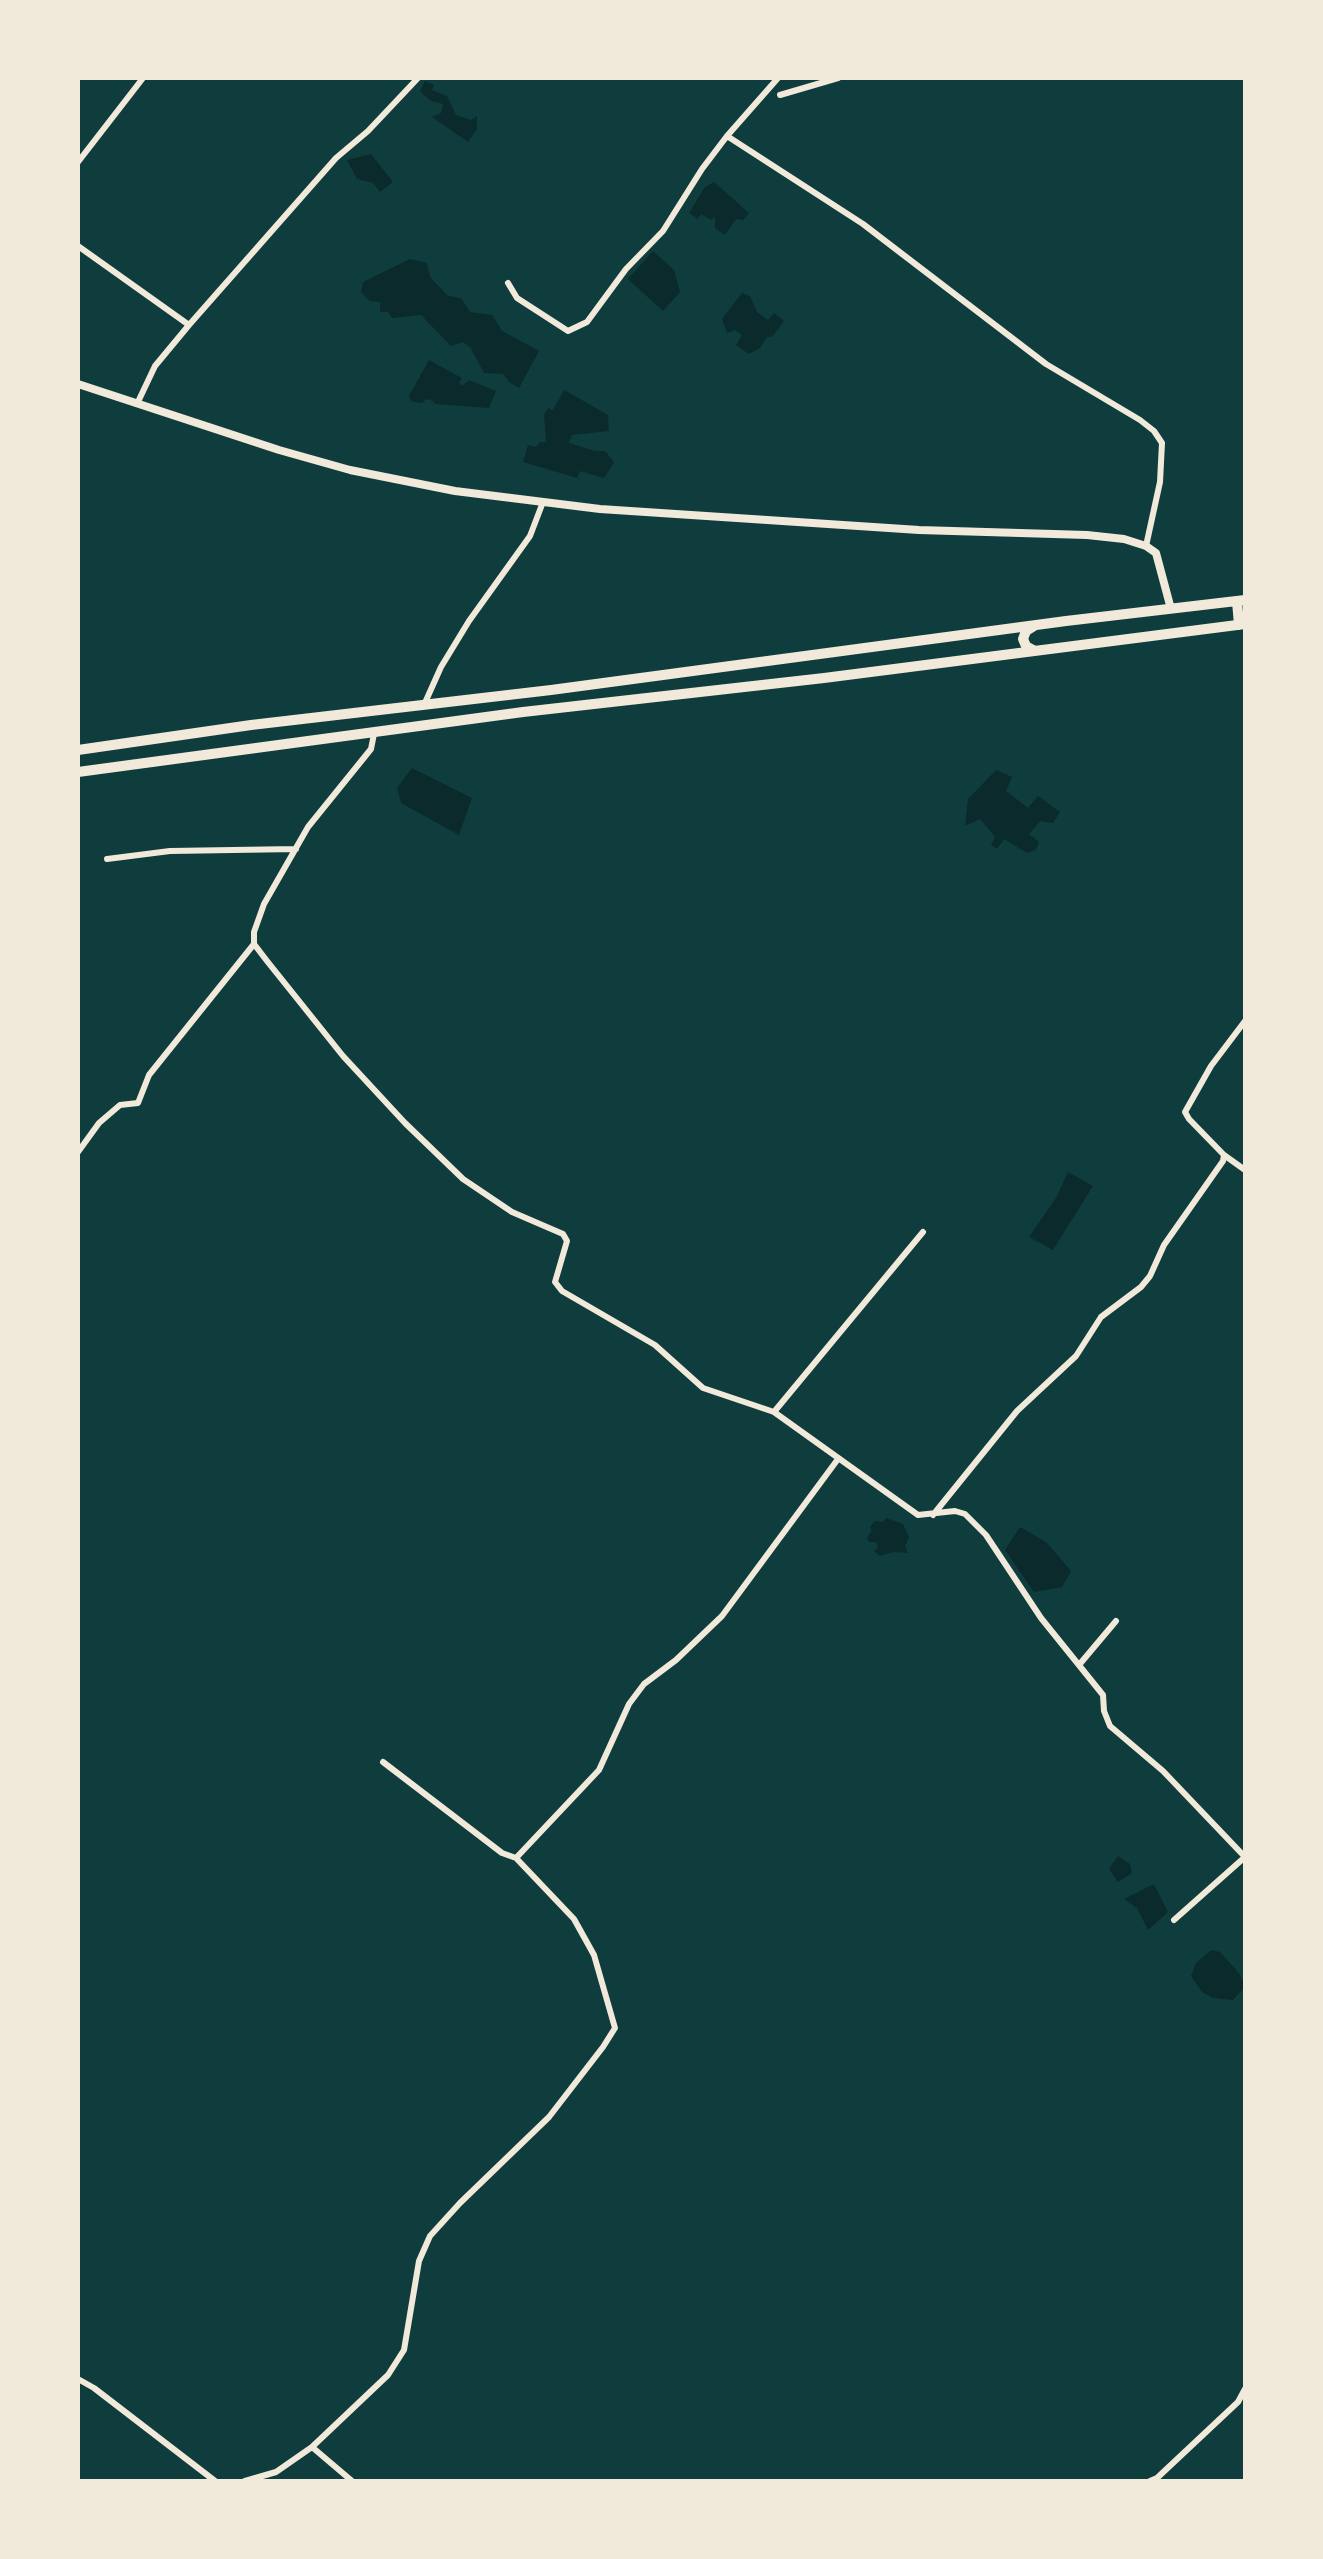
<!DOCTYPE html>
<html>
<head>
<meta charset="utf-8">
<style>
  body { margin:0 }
  #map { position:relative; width:1323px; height:2559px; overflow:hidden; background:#0f3d3e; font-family:Barlow,sans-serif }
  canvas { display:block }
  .frame { position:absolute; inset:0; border:80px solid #f1e9da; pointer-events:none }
</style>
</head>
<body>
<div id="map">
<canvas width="1323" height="2559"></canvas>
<div class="frame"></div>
</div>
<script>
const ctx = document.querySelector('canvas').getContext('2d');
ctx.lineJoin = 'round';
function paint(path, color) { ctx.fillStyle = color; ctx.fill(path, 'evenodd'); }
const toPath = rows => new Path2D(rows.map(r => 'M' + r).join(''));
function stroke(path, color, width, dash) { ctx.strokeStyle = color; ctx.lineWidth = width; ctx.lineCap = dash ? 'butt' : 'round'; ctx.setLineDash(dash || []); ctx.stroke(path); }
paint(toPath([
  [425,81,434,85,432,90,447,96,456,115,471,120,477,116,477,129,468,142,432,117,441,113,443,104,431,101,420,91],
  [371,154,393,182,380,192,373,183,357,179,347,160],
  [714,182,749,213,743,220,736,219,725,235,715,228,715,217,711,220,701,214,698,219,689,213,705,187],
  [653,251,674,270,680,292,663,311,628,279],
  [410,259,427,263,430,277,448,296,461,298,470,312,492,315,502,331,539,351,519,388,509,382,503,374,484,373,470,347,463,342,451,346,421,315,392,318,388,312,380,312,380,302,370,301,361,292,363,282],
  [742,293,750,296,757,312,768,320,774,313,784,321,773,336,766,338,760,348,749,354,736,345,742,335,735,330,727,333,722,319],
  [429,360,462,378,459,383,462,386,469,380,496,391,489,408,435,404,433,401,426,399,422,403,411,401,409,396],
  [564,390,608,415,609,431,572,435,569,443,595,451,605,451,614,462,604,478,580,471,577,478,523,462,528,445,536,447,540,442,546,442,544,415,548,408,553,410],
  [412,768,472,798,459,835,401,803,397,788],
  [996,770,1012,777,1006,791,1028,808,1038,796,1060,812,1053,823,1040,821,1029,834,1039,842,1036,850,1027,853,1004,839,997,849,991,845,995,837,980,819,965,826,968,799],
  [1068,1172,1093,1186,1053,1250,1029,1237,1056,1198],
  [886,1518,903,1524,909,1537,905,1546,908,1553,893,1552,880,1556,874,1551,878,1547,876,1542,869,1542,867,1538,872,1530,870,1527,875,1521,883,1522],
  [1020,1527,1046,1542,1071,1571,1062,1587,1034,1592,1005,1550],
  [1118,1856,1130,1864,1132,1873,1118,1882,1109,1869],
  [1154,1884,1168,1912,1148,1930,1137,1908,1124,1899],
  [1211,1950,1220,1952,1239,1973,1245,1987,1233,2000,1213,1998,1202,1992,1191,1976,1196,1963]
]), '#0a2a2b');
stroke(toPath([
  [780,95,838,78],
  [727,136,863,224,1046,364,1140,420,1154,431,1162,443,1160,482,1146,546],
  [78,162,143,78],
  [78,246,189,325,155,366,137,404],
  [508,283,517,298,568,331,587,322,626,269,663,231,702,169,727,136,778,78],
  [189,325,336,158,368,131,418,78],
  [424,705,441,667,469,621,530,536,543,502],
  [374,734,371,749,308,827,264,904,254,932,254,944,267,961,343,1056,405,1123,463,1179,512,1212,563,1234,567,1241,555,1282,562,1291,655,1345,703,1388,774,1412,918,1515,955,1511,965,1514,986,1535,1041,1618,1103,1695,1104,1711,1110,1726,1163,1771,1245,1857],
  [107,859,170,851,296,849],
  [78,1152,99,1123,120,1105,138,1103,149,1075,254,944],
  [1224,1155,1245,1170],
  [774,1412,923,1232],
  [933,1515,1017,1411,1076,1356,1101,1317,1141,1287,1150,1276,1164,1245,1223,1161,1224,1155,1189,1119,1185,1112,1211,1066,1245,1021],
  [1079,1665,1116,1621],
  [516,1858,599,1770,629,1704,644,1684,676,1660,722,1616,838,1459],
  [1174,1920,1245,1857],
  [78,2379,94,2388,215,2481],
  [312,2447,352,2481],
  [245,2481,276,2472,312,2447,388,2375,404,2350,419,2261,430,2236,460,2203,549,2117,603,2047,615,2028,594,1955,574,1919,516,1858,502,1853,383,1762],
  [1150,2481,1157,2478,1238,2402,1245,2389]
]), '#f1e9da', 6);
stroke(toPath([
  [78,384,279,450,350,470,455,491,600,509,919,530,1087,535,1124,539,1146,546,1156,553,1171,609]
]), '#f1e9da', 8);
stroke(toPath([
  [1237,601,1239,625],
  [1034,626,1026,631,1023,639,1026,646,1035,651],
  [78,750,251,725,551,690,1066,621,1245,600],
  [78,772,523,712,824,678,1245,624]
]), '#f1e9da', 10);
</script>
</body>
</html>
